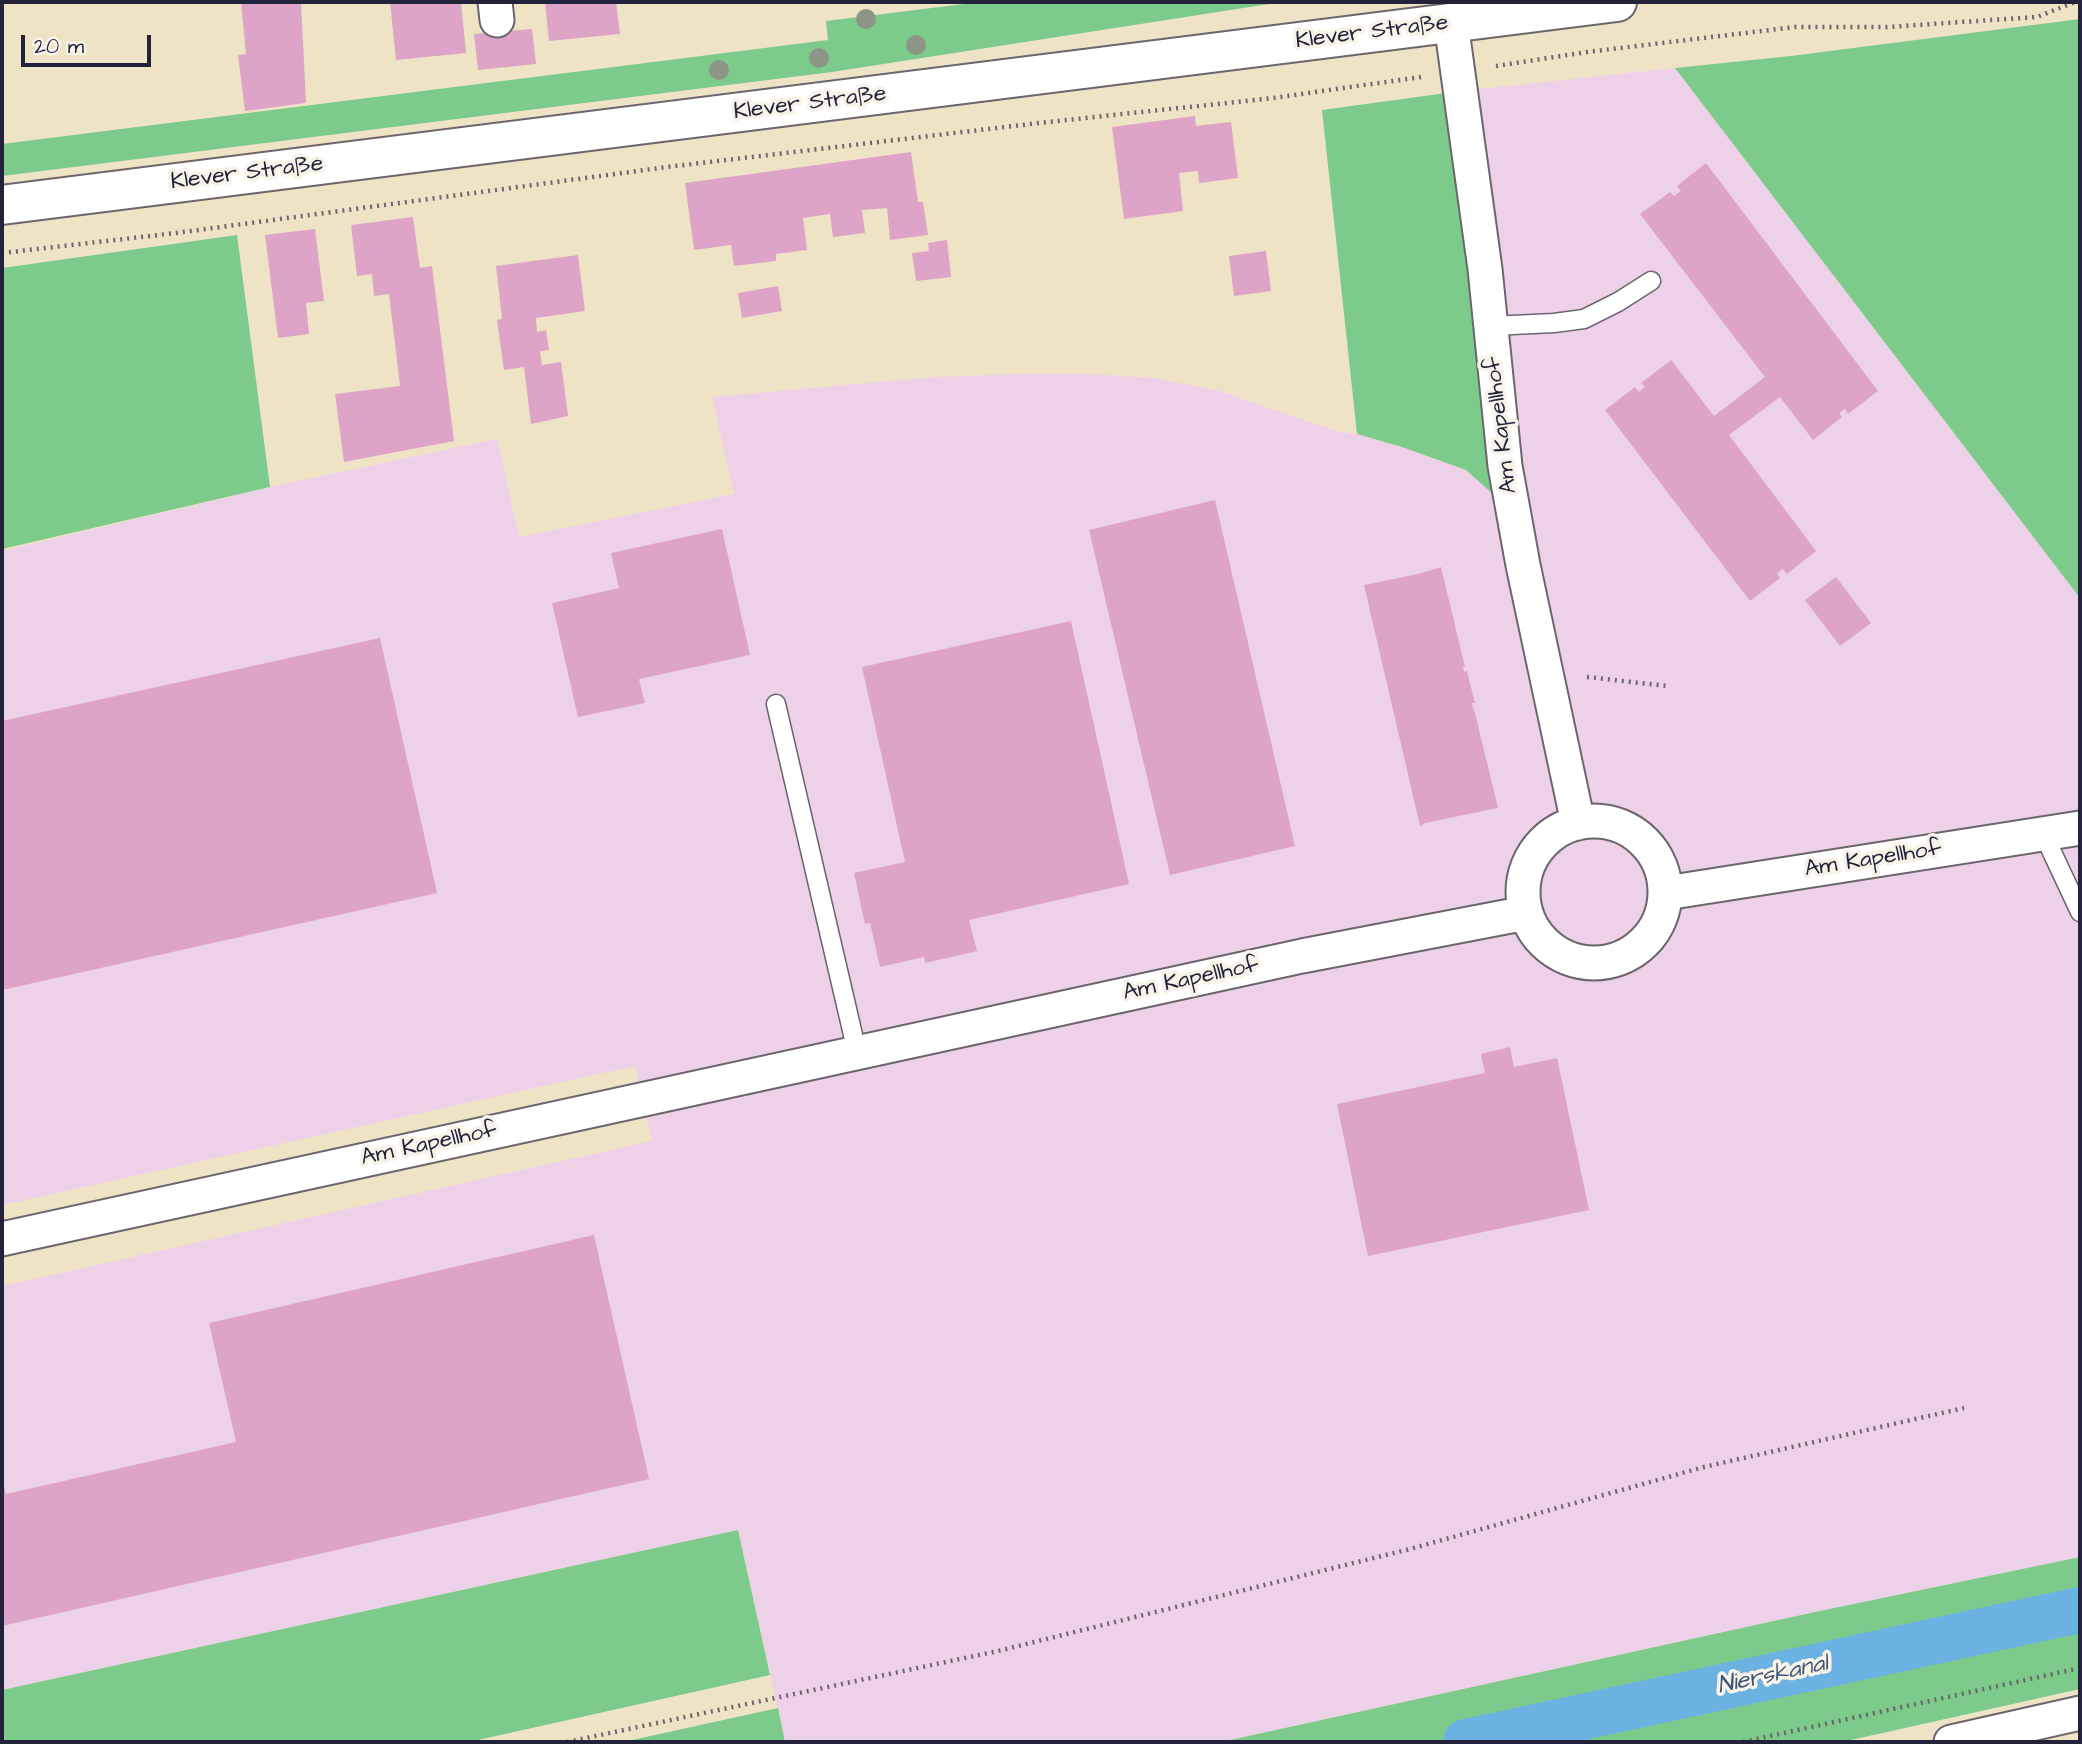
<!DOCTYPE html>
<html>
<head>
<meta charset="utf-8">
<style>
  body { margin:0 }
  #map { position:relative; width:2082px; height:1744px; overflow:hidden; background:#efe3c6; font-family:"Architects Daughter",sans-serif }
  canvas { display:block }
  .frame { position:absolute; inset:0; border:4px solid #22223b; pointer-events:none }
  .scale { position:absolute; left:21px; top:35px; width:130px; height:32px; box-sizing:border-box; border:4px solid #22223b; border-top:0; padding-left:9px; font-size:21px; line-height:24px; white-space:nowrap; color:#22223b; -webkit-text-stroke:5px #f7f3e8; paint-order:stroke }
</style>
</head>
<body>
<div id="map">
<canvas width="2082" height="1744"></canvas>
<div class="frame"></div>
<div class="scale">20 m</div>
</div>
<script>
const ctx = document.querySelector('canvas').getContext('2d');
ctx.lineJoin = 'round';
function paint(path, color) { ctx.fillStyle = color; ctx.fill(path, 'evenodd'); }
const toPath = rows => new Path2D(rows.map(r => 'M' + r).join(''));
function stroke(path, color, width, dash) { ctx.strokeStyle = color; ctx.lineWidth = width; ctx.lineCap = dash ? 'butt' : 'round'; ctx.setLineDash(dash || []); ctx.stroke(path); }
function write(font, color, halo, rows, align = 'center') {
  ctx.font = font + ' "Architects Daughter",sans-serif'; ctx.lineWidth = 7; ctx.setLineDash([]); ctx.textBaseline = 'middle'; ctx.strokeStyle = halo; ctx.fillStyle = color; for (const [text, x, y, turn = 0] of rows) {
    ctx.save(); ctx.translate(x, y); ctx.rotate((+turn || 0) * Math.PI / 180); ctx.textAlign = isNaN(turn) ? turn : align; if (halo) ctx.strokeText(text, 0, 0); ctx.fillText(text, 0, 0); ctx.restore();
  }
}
paint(toPath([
  [1675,68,2080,598,2080,1557,1815,1612,1221,1742,785,1742,738,1530,2,1690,2,1286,652,1141,635,1066,2,1205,2,551,270,487,497,439,519,537,734,494,712,397,934,377,1017,374,1089,374,1154,378,1216,390,1340,432,1357,434,1402,447,1466,470,1513,511,1461,91]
]), '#edd1e9');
paint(toPath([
  [980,2,1282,2,832,72,2,176,2,144,828,40,826,21],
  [2080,19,2080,598,1675,68,1791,56],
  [1461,91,1513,512,1466,470,1402,447,1357,434,1322,110],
  [237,235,270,487,2,549,2,268],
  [738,1530,770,1675,469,1742,2,1742,2,1690],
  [2080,1557,2080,1689,1842,1742,1221,1742,1815,1612],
  [778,1708,785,1742,623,1742]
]), '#7dcb8a');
stroke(toPath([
  [1466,1742,2080,1610]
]), '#6bb2e2', 46);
paint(toPath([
  [241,2,301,2,306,103,245,111,238,55,246,54],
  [390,2,461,2,466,53,396,60],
  [545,2,616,2,620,34,549,41],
  [532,29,536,64,478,70,474,34],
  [1195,116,1196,126,1231,122,1238,178,1199,183,1198,171,1179,173,1183,211,1124,219,1112,127],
  [911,152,918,202,923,202,928,235,890,240,887,208,862,210,865,233,833,237,830,214,803,218,807,250,776,254,776,261,734,266,731,245,694,250,685,183],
  [1706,163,1878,391,1848,414,1845,409,1839,413,1842,417,1813,440,1780,397,1729,435,1816,551,1787,574,1783,569,1777,573,1780,578,1750,601,1605,410,1635,387,1639,392,1645,387,1641,383,1671,360,1714,416,1765,377,1640,214,1670,192,1674,196,1681,191,1677,186],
  [413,217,420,268,432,266,454,441,344,462,335,394,400,386,389,294,374,296,372,274,357,276,351,225],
  [315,229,324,301,306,303,309,334,278,338,265,235],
  [947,240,951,277,916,281,912,253,929,251,928,243],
  [1266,251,1271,291,1234,296,1229,256],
  [578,255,585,311,536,318,537,332,546,330,549,350,540,351,542,365,561,362,568,416,531,424,524,367,504,370,497,320,502,319,496,266],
  [778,286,782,311,742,318,738,293],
  [1215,500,1295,846,1170,875,1089,530],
  [722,529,750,655,639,679,645,703,578,717,552,603,619,588,611,553],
  [1441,567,1465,667,1463,666,1464,672,1467,671,1475,703,1472,703,1473,709,1474,709,1498,808,1425,823,1420,826,1364,585,1418,574],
  [1836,577,1871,623,1840,646,1805,600],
  [1071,621,1129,884,969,920,977,951,925,963,924,957,880,967,870,923,865,924,854,873,905,862,862,667],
  [380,638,437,893,2,990,2,721],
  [1510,1047,1514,1067,1557,1058,1589,1210,1368,1256,1337,1104,1485,1073,1481,1054],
  [594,1235,649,1479,2,1626,2,1480,6,1494,236,1442,209,1323]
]), '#dda4c7');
const lane = toPath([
  [1491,326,1554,323,1584,319,1618,302,1651,281],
  [776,704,857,1052],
  [2043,833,2080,912]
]);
const street = toPath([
  [495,2,497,20],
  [1451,23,1485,269,1505,466,1523,565,1578,823],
  '1523 892a71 71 0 1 1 142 0a71 71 0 1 1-142 0Z',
  [1666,893,2080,828],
  [2,1239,1302,956,1526,913],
  [1951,1742,2080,1713]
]);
const secondary = toPath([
  [2,205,1617,2]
]);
stroke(lane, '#6a666c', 21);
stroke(street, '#6a666c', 37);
stroke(secondary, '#6a666c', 42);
stroke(toPath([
  [1496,66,1587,52,1795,27,1887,27,2037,17,2075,2],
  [2,253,176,233,667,167,1039,123,1273,98,1421,77],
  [1587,677,1667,686],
  [567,1742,998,1651,1410,1549,1704,1467,1964,1408],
  [1743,1742,2080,1668]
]), '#6a666c', 4.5, [2, 5]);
stroke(lane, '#fff', 18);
stroke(street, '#fff', 33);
stroke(secondary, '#fff', 38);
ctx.fillStyle = '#8d9587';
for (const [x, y] of [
  [866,19],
  [916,45],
  [819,58],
  [719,70]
]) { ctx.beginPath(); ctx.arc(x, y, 10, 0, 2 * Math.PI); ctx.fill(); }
write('23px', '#22223b', '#f7f3e8', [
  ["Klever Straße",1372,33,-7],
  ["Klever Straße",810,104,-7],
  ["Klever Straße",247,174,-7],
  ["Am Kapellhof",1502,425,-97],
  ["Am Kapellhof",1873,860,-9],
  ["Am Kapellhof",1191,980,-12],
  ["Am Kapellhof",429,1145,-12]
]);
write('italic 24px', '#3c5475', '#f7f3e8', [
  ["Nierskanal",1773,1676,-12]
]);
</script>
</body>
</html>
